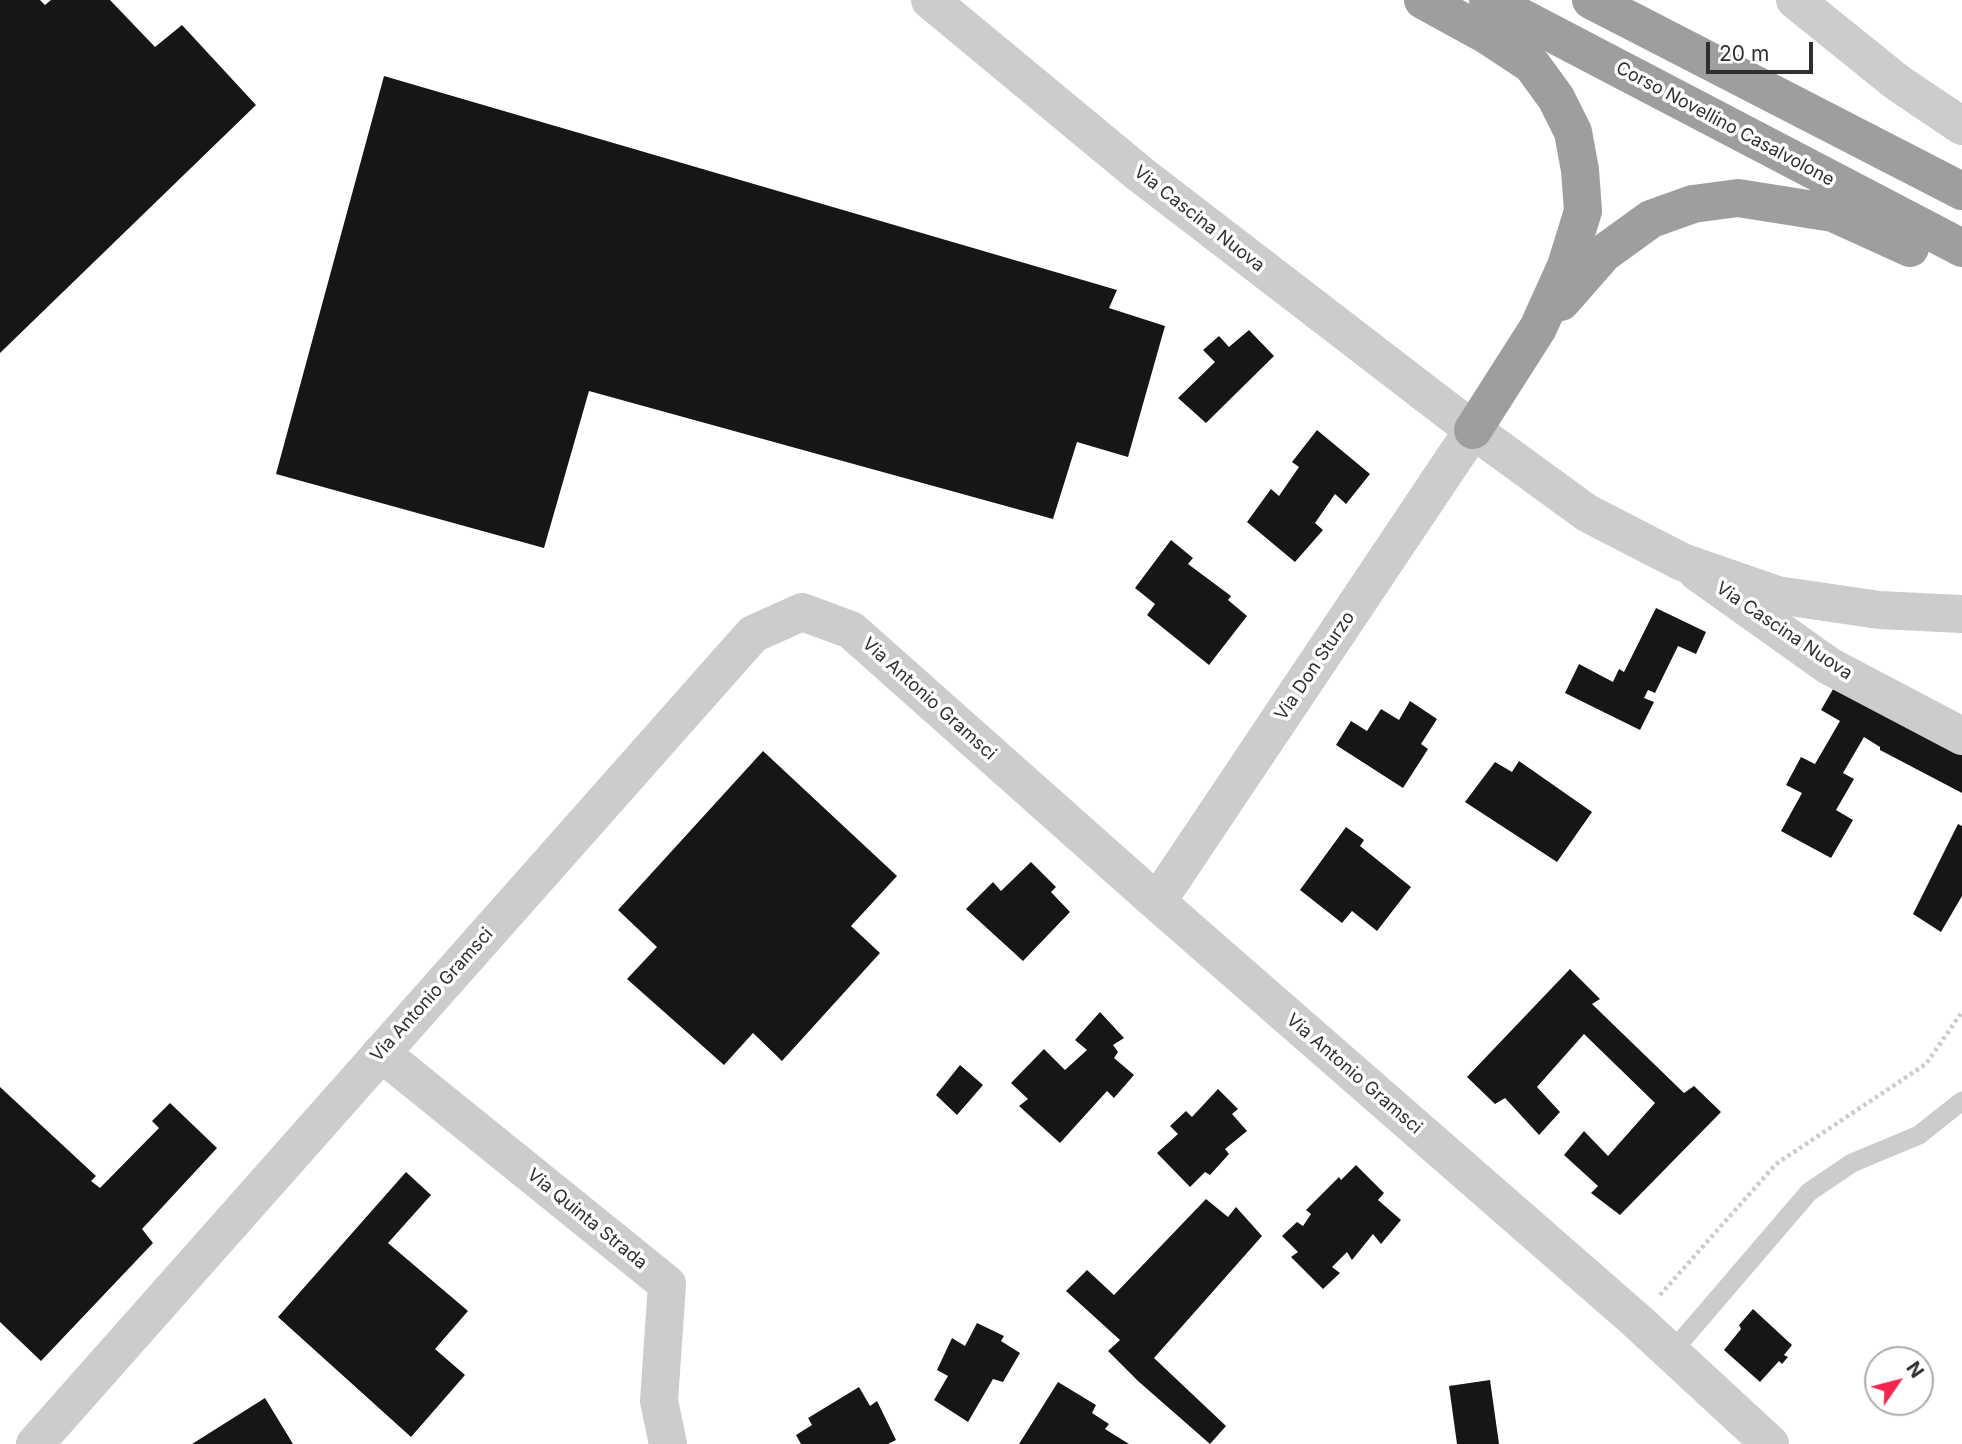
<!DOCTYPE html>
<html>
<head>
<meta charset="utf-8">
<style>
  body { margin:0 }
  #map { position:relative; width:1962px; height:1444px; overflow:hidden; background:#fff; font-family:Inter,sans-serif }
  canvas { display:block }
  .north { position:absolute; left:1864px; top:1346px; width:70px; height:70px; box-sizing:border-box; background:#fff; border:2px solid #acacac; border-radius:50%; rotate:55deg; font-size:19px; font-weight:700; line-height:28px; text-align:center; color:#2f2f2f }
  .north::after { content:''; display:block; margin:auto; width:24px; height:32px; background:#f2264e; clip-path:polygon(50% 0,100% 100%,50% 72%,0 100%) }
  .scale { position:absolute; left:1706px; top:42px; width:107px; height:32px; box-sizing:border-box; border:4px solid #2f2f2f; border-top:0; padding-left:9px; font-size:21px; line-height:24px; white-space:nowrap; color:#2f2f2f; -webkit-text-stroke:5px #fff; paint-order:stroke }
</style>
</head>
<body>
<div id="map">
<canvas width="1962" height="1444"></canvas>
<div class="north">N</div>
<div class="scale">20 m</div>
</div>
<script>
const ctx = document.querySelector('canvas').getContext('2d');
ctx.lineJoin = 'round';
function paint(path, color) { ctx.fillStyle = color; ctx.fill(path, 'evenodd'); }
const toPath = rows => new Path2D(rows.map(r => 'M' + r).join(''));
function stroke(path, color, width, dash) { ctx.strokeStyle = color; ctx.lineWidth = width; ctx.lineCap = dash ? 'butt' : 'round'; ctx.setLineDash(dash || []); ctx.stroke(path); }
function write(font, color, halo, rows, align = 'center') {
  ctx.font = font + ' Inter,sans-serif'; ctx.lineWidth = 7; ctx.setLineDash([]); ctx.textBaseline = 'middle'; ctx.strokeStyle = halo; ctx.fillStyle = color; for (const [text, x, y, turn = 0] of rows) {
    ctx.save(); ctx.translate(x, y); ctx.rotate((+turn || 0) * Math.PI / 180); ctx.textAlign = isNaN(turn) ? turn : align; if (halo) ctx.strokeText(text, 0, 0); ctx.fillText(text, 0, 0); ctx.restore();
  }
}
paint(toPath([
  [0,0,40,0,45,5,51,0,110,0,155,47,182,25,256,105,0,353],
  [384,76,1117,290,1109,308,1165,326,1128,457,1077,442,1053,519,589,391,544,548,276,474],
  [1249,330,1274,356,1206,423,1178,398,1215,362,1203,350,1219,336,1229,347],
  [1317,430,1370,474,1346,504,1335,494,1315,523,1323,530,1295,562,1247,522,1271,489,1279,496,1299,467,1292,462],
  [1171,540,1193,558,1188,564,1231,596,1228,600,1247,616,1209,665,1147,615,1155,604,1135,588],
  [1656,608,1706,632,1696,654,1678,646,1655,693,1648,690,1644,698,1654,702,1640,730,1565,693,1579,664,1613,682,1619,669,1624,672],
  [1836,684,1962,750,1962,793,1880,750,1880,747,1864,737,1843,773,1854,779,1836,810,1853,820,1831,858,1781,831,1802,793,1786,785,1801,757,1815,764,1840,721,1821,710],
  [1410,701,1437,719,1421,744,1428,749,1403,788,1336,745,1351,721,1367,731,1381,709,1399,720],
  [763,751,897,876,851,926,880,953,782,1061,753,1033,724,1065,627,979,657,947,618,910],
  [1519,761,1592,812,1557,862,1465,802,1495,762,1512,772],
  [1958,824,1962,826,1962,896,1941,932,1913,914],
  [1346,827,1364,840,1360,846,1411,887,1377,931,1352,911,1342,923,1300,890],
  [1031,862,1056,887,1051,892,1070,912,1023,961,966,909,993,882,1001,891],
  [1570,969,1600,999,1592,1004,1684,1093,1694,1086,1721,1112,1620,1215,1591,1193,1598,1186,1564,1155,1584,1131,1608,1156,1655,1103,1584,1034,1537,1087,1560,1112,1539,1135,1505,1098,1495,1104,1467,1077],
  [1100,1012,1124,1038,1113,1045,1118,1052,1114,1058,1134,1075,1114,1098,1107,1091,1060,1143,1019,1106,1028,1099,1011,1083,1044,1049,1065,1070,1087,1050,1075,1040],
  [960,1065,983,1085,957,1115,936,1095],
  [0,1087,96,1176,91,1181,100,1188,159,1128,152,1121,170,1103,217,1148,142,1229,153,1243,41,1361,0,1322],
  [1218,1089,1238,1109,1232,1114,1247,1131,1225,1149,1229,1154,1210,1175,1205,1172,1190,1187,1157,1153,1178,1134,1170,1126,1186,1111,1192,1117],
  [1356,1165,1384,1193,1378,1200,1401,1220,1381,1244,1373,1234,1352,1260,1347,1252,1332,1267,1340,1273,1323,1289,1291,1257,1298,1252,1282,1236,1297,1222,1303,1226,1311,1214,1306,1210,1339,1177,1341,1180],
  [406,1172,431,1195,388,1243,468,1311,435,1349,465,1375,411,1437,278,1317],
  [1206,1199,1228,1217,1236,1207,1262,1236,1154,1358,1226,1426,1210,1444,1138,1381,1108,1351,1120,1340,1066,1291,1087,1270,1114,1295],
  [1753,1309,1792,1345,1784,1355,1788,1357,1782,1364,1779,1361,1760,1382,1724,1350,1741,1329,1739,1325],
  [977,1323,1004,1336,1001,1341,1020,1353,1003,1382,993,1379,968,1422,934,1400,948,1376,937,1370,952,1338,965,1346],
  [1490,1380,1499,1444,1457,1444,1449,1386],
  [1058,1382,1096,1405,1092,1413,1109,1424,1105,1429,1129,1444,1019,1444],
  [859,1387,870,1406,877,1401,896,1440,888,1444,801,1444,796,1435,812,1425,808,1418],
  [265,1398,293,1444,192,1444]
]), '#161616');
stroke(toPath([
  [1660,1295,1776,1164,1926,1064,1962,1012]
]), '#ccc', 4.5, [3.5, 3.5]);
stroke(toPath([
  [1671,1353,1809,1192,1852,1163,1919,1135,1962,1101]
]), '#ccc', 19);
stroke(toPath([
  [930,0,1140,174,1473,430,1157,902],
  [1697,572,1829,666,1962,736],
  [381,1053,667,1284,659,1401,668,1444],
  [35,1444,753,634,802,612,851,630,1157,902,1637,1321,1770,1444]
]), '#ccc', 38);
stroke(toPath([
  [1795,0,1898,83,1962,126],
  [1473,430,1587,513,1682,562,1777,595,1879,610,1962,614]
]), '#ccc', 38);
stroke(toPath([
  [1423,0,1485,34,1532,65,1556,98,1573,132,1580,170,1583,211,1566,266,1538,328,1473,430],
  [1488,0,1962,248],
  [1591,0,1962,191],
  [1561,302,1604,253,1651,219,1693,204,1738,198,1833,213,1910,248]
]), '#9e9e9e', 38);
write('18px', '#2f2f2f', '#fff', [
  ["Corso Novellino Casalvolone",1725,124,28],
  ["Via Cascina Nuova",1199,219,38],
  ["Via Cascina Nuova",1784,631,34],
  ["Via Don Sturzo",1315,666,-56],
  ["Via Antonio Gramsci",929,699,42],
  ["Via Antonio Gramsci",432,995,-48],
  ["Via Antonio Gramsci",1354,1074,41],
  ["Via Quinta Strada",587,1219,39]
]);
</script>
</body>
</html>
